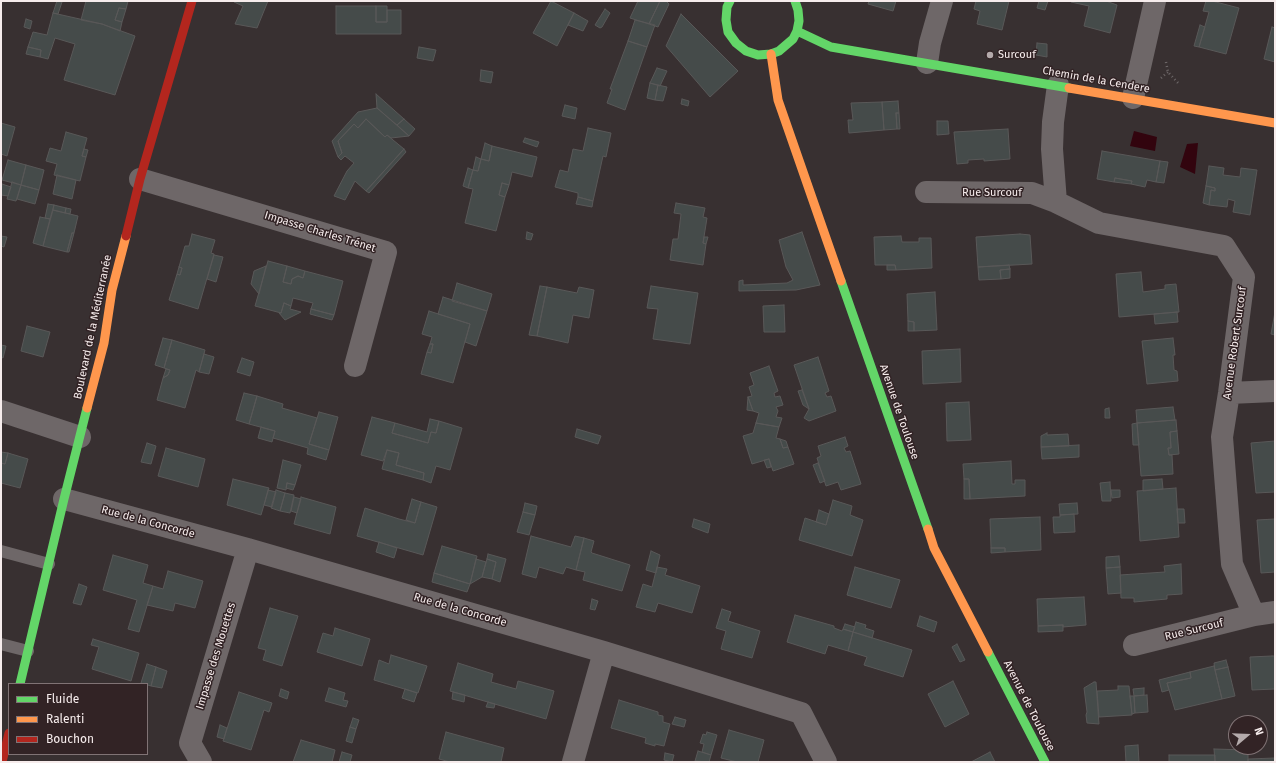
<!DOCTYPE html>
<html>
<head>
<meta charset="utf-8">
<style>
  body { margin:0 }
  #map { position:relative; width:1276px; height:763px; overflow:hidden; background:#383031; font-family:"Fira Sans",sans-serif }
  canvas { display:block }
  .frame { position:absolute; inset:0; border:2px solid #f6ecec; pointer-events:none }
  .legend { position:absolute; left:8px; top:683px; width:140px; height:72px; box-sizing:border-box; background:#322325; border:1px solid #807375; margin:0; padding:5px 7px; list-style:none; font-size:12px; color:#f6ecec }
  .legend li { display:flex; align-items:center; gap:8px; height:20px }
  .legend b { width:20px; border:1px solid #807375 }
  .north { position:absolute; left:1228px; top:715px; width:40px; height:40px; box-sizing:border-box; background:#322325; border:1px solid #807375; border-radius:50%; rotate:71deg; font-size:11px; font-weight:700; line-height:16px; text-align:center; color:#f6ecec }
  .north::after { content:''; display:block; margin:auto; width:14px; height:18px; background:#b4aaab; clip-path:polygon(50% 0,100% 100%,50% 72%,0 100%) }
</style>
</head>
<body>
<div id="map">
<canvas width="1276" height="763"></canvas>
<div class="frame"></div>
<ul class="legend">
<li><b style="height:5px;background:#63d668"></b>Fluide</li>
<li><b style="height:5px;background:#ff974d"></b>Ralenti</li>
<li><b style="height:5px;background:#b3261e"></b>Bouchon</li>
</ul>
<div class="north">N</div>
</div>
<script>
const ctx = document.querySelector('canvas').getContext('2d');
ctx.lineJoin = 'round';
function paint(path, color) { ctx.fillStyle = color; ctx.fill(path, 'evenodd'); }
const toPath = rows => new Path2D(rows.map(r => 'M' + r).join(''));
function stroke(path, color, width, dash) { ctx.strokeStyle = color; ctx.lineWidth = width; ctx.lineCap = dash ? 'butt' : 'round'; ctx.setLineDash(dash || []); ctx.stroke(path); }
function write(font, color, halo, rows, align = 'center') {
  ctx.font = font + ' "Fira Sans",sans-serif'; ctx.lineWidth = 3; ctx.setLineDash([]); ctx.textBaseline = 'middle'; ctx.strokeStyle = halo; ctx.fillStyle = color; for (const [text, x, y, turn = 0] of rows) {
    ctx.save(); ctx.translate(x, y); ctx.rotate((+turn || 0) * Math.PI / 180); ctx.textAlign = isNaN(turn) ? turn : align; if (halo) ctx.strokeText(text, 0, 0); ctx.fillText(text, 0, 0); ctx.restore();
  }
}
paint(toPath([
  [1134,131,1157,137,1155,151,1130,146],
  [1198,143,1195,174,1180,167,1187,144]
]), '#32040e');
const building = toPath([
  [57,1,62,2,58,14,53,13,57,1],
  [86,1,128,1,126,9,119,8,115,20,122,22,120,31,102,24,81,20,86,1],
  [235,1,268,1,257,28,235,24,243,6,234,2,235,1],
  [551,1,574,13,557,46,533,33,551,1],
  [638,1,660,1,649,24,630,18,638,1],
  [660,1,666,1,669,4,658,27,649,24,660,1],
  [869,1,896,1,893,11,868,4,869,1],
  [976,1,1009,1,1002,30,977,24,980,11,974,9,976,1],
  [1039,1,1048,1,1045,10,1037,8,1039,1],
  [1071,1,1106,1,1117,5,1110,33,1084,26,1089,6,1071,2,1071,1],
  [1206,1,1212,1,1239,8,1226,54,1199,47,1209,12,1203,11,1206,1],
  [336,6,376,6,376,22,387,22,387,10,401,10,401,34,336,34,336,6],
  [376,6,387,6,387,22,376,22,376,6],
  [119,8,126,9,122,22,115,20,119,8],
  [605,9,610,13,602,27,600,28,595,25,605,9],
  [53,13,102,24,135,36,115,95,64,80,75,44,55,38,48,59,40,57,41,50,28,47,33,32,47,35,53,13],
  [574,13,588,21,583,31,568,25,574,13],
  [681,14,738,71,710,97,666,46,681,14],
  [26,19,32,21,30,29,24,27,26,19],
  [635,20,655,25,647,47,628,41,635,20],
  [1200,25,1205,27,1199,47,1194,46,1200,25],
  [1272,27,1275,28,1275,62,1264,59,1272,27],
  [628,41,647,47,625,110,607,103,612,89,610,89,628,41],
  [1037,43,1047,44,1047,57,1036,55,1037,43],
  [28,47,41,50,40,57,26,54,28,47],
  [419,47,436,50,433,61,417,58,419,47],
  [657,68,667,71,660,86,650,83,657,68],
  [481,70,493,72,491,83,480,81,481,70],
  [650,83,658,85,655,100,647,98,650,83],
  [658,85,667,87,663,101,655,100,658,85],
  [376,94,404,119,397,125,377,108,376,94],
  [682,99,689,101,688,106,681,104,682,99],
  [898,101,899,113,896,113,897,129,884,130,882,102,898,101],
  [882,102,884,130,849,133,848,120,853,120,851,103,882,102],
  [565,105,577,108,575,119,562,116,565,105],
  [377,108,409,136,391,138,387,135,385,137,366,119,358,128,354,124,338,141,342,153,338,157,332,141,358,112,377,108],
  [896,113,899,113,900,129,897,129,896,113],
  [366,119,385,137,387,135,404,149,366,191,355,181,345,200,334,196,347,171,354,163,345,156,341,160,338,157,342,153,338,141,354,124,358,128,366,119],
  [404,119,415,129,409,136,397,125,404,119],
  [937,121,948,121,949,134,937,135,937,121],
  [1,123,15,127,7,156,1,154,1,123],
  [588,128,611,133,606,157,603,156,593,201,578,197,578,193,555,187,560,170,568,172,573,149,583,151,588,128],
  [1008,129,1010,159,984,161,984,159,968,160,968,163,957,164,954,132,1008,129],
  [66,132,87,138,82,156,86,157,80,181,54,175,57,164,46,161,50,148,61,151,66,132],
  [525,138,539,142,537,147,523,142,525,138],
  [485,143,492,146,489,161,481,159,485,143],
  [492,146,537,157,532,177,512,172,509,185,502,183,499,195,505,197,496,231,465,223,473,189,468,188,473,170,478,171,481,159,489,161,492,146],
  [84,149,88,150,86,157,82,156,84,149],
  [404,149,406,152,369,193,366,191,404,149],
  [1102,151,1160,161,1156,182,1147,180,1145,187,1131,184,1132,181,1115,178,1114,182,1097,179,1102,151],
  [476,157,481,159,478,171,473,170,476,157],
  [8,160,26,165,21,185,2,180,8,160],
  [1160,161,1168,162,1164,183,1156,182,1160,161],
  [26,165,44,170,39,190,21,185,26,165],
  [1209,166,1224,168,1223,175,1240,177,1241,168,1257,170,1250,215,1233,212,1235,201,1228,199,1227,207,1209,205,1211,190,1215,191,1215,188,1206,186,1209,166],
  [468,168,473,170,468,188,463,186,468,168],
  [57,175,76,180,72,199,53,194,57,175],
  [1115,178,1132,181,1131,184,1114,182,1115,178],
  [12,182,21,185,16,201,7,199,12,182],
  [502,183,509,185,505,197,499,195,502,183],
  [2,184,11,187,8,196,1,195,2,184],
  [21,185,39,190,35,204,17,199,21,185],
  [1206,186,1215,188,1215,191,1211,190,1209,205,1203,203,1206,186],
  [578,197,593,201,592,207,576,204,578,197],
  [676,203,705,208,703,217,707,218,703,243,706,244,703,265,670,260,673,239,678,239,681,214,674,213,676,203],
  [48,204,54,205,50,219,45,218,48,204],
  [54,205,66,208,65,213,53,210,54,205],
  [66,208,71,209,70,214,65,213,66,208],
  [53,210,78,216,74,233,72,233,67,252,43,246,53,210],
  [40,217,50,219,43,246,33,243,40,217],
  [527,232,533,234,531,240,526,239,527,232],
  [802,232,820,285,796,290,739,291,739,281,743,280,743,285,787,283,793,280,786,267,779,240,802,232],
  [72,233,74,233,69,252,67,252,72,233],
  [192,234,215,240,211,253,214,254,198,309,169,300,177,274,180,275,182,268,179,267,185,246,189,246,192,234],
  [1020,234,1030,235,1032,264,978,267,976,237,1020,234],
  [1,236,7,237,4,247,1,246,1,236],
  [901,236,902,242,919,242,919,238,931,238,932,268,896,270,895,265,875,265,874,237,901,236],
  [704,237,708,237,706,244,703,243,704,237],
  [214,255,223,257,216,282,207,279,214,255],
  [268,261,287,266,283,282,291,284,292,279,298,276,303,278,305,271,343,281,334,315,311,309,313,303,293,298,291,306,284,303,281,313,255,306,268,261],
  [887,265,895,265,896,270,887,270,887,265],
  [1009,265,1010,269,1000,270,1001,279,979,280,978,267,1009,265],
  [266,266,259,294,251,284,254,271,266,266],
  [287,266,305,271,303,278,298,276,292,279,291,284,283,282,287,266],
  [179,267,182,268,180,275,177,274,179,267],
  [1010,269,1010,278,1001,279,1000,270,1010,269],
  [1141,272,1143,292,1165,289,1165,285,1176,284,1179,312,1119,317,1116,274,1141,272],
  [457,283,492,294,487,311,452,301,457,283],
  [540,286,547,287,537,336,529,335,540,286],
  [651,286,698,293,690,344,653,339,658,309,647,308,651,286],
  [547,287,577,293,579,287,594,290,589,318,573,315,568,343,537,336,547,287],
  [935,292,937,330,914,331,914,322,908,321,907,294,935,292],
  [443,297,487,311,476,346,465,342,470,324,438,314,443,297],
  [284,303,291,306,290,309,301,312,285,320,279,313,281,313,284,303],
  [784,305,785,332,764,332,763,306,784,305],
  [311,309,334,315,332,320,310,314,311,309],
  [429,311,470,324,453,383,421,374,427,352,431,353,433,344,430,344,432,337,422,334,429,311],
  [1177,312,1178,322,1155,324,1154,314,1177,312],
  [1275,312,1275,335,1271,334,1275,312],
  [908,321,914,322,914,331,908,331,908,321],
  [27,326,50,332,43,357,21,351,27,326],
  [163,338,172,340,164,368,155,365,163,338],
  [1173,338,1175,355,1173,355,1174,370,1177,371,1178,381,1147,384,1142,341,1173,338],
  [172,340,205,350,199,372,196,370,185,408,157,400,163,378,168,375,170,370,164,368,172,340],
  [430,344,433,344,431,353,427,352,430,344],
  [1,345,6,346,3,358,1,357,1,345],
  [960,349,961,382,923,384,922,351,960,349],
  [204,354,214,357,209,374,199,372,204,354],
  [818,357,829,391,825,393,827,397,831,396,836,411,809,421,804,418,809,409,794,365,818,357],
  [242,358,254,362,250,376,237,372,242,358],
  [769,366,778,391,774,393,775,397,780,396,783,405,776,407,778,411,776,417,782,418,779,427,756,423,759,413,753,411,748,397,752,396,749,387,754,385,750,373,769,366],
  [166,369,170,370,168,375,163,378,166,369],
  [802,390,809,409,803,405,798,391,802,390],
  [244,393,257,396,249,424,236,420,244,393],
  [257,396,283,404,282,408,317,418,309,444,329,450,326,460,307,454,308,448,273,438,275,431,249,424,257,396],
  [748,397,753,411,747,410,748,397],
  [969,402,971,440,947,441,946,403,969,402],
  [1173,407,1175,420,1137,423,1136,410,1173,407],
  [1109,408,1110,418,1105,418,1105,409,1109,408],
  [319,412,338,417,329,450,309,444,319,412],
  [372,417,395,423,392,433,428,443,431,432,436,433,439,421,462,428,450,470,436,466,431,483,423,480,424,473,396,465,399,453,387,450,383,461,361,455,372,417],
  [430,419,439,421,436,433,431,432,428,443,392,433,395,423,427,432,430,419],
  [1176,420,1177,431,1170,432,1171,448,1168,448,1169,455,1172,455,1173,474,1141,476,1137,423,1176,420],
  [756,423,779,427,776,438,780,439,783,448,788,447,794,464,773,471,769,459,752,464,743,436,753,433,756,423],
  [1137,423,1139,445,1133,445,1132,424,1137,423],
  [261,427,275,431,272,442,258,438,261,427],
  [577,429,601,436,598,444,575,437,577,429],
  [1177,431,1179,454,1169,455,1168,448,1171,448,1170,432,1177,431],
  [1047,433,1047,435,1068,434,1069,446,1041,447,1041,436,1047,433],
  [845,437,848,446,844,448,846,452,850,451,861,484,841,490,838,482,826,486,817,458,821,456,818,446,845,437],
  [780,439,786,441,788,447,783,448,780,439],
  [1275,441,1275,492,1256,493,1251,443,1275,441],
  [147,443,156,446,151,464,141,462,147,443],
  [1079,445,1079,457,1042,459,1041,447,1079,445],
  [166,448,205,459,198,487,158,476,166,448],
  [387,450,399,453,396,465,424,473,423,480,382,469,387,450],
  [1,452,8,453,5,464,1,463,1,452],
  [8,453,28,459,20,488,1,483,1,463,5,464,8,453],
  [769,459,771,467,767,468,764,460,769,459],
  [283,460,301,465,295,485,287,483,286,490,277,488,283,460],
  [1011,461,1012,484,1015,484,1015,480,1025,480,1025,496,970,499,969,479,964,479,963,464,1011,461],
  [818,463,825,481,820,483,813,465,818,463],
  [233,479,269,488,261,515,227,505,233,479],
  [964,479,969,479,970,499,964,499,964,479],
  [1162,479,1163,489,1143,491,1143,480,1162,479],
  [1110,482,1111,501,1102,501,1100,483,1110,482],
  [287,483,295,485,293,490,286,488,287,483],
  [1176,488,1179,537,1140,541,1137,491,1176,488],
  [268,490,276,492,272,507,264,505,268,490],
  [276,490,285,493,280,511,271,508,276,490],
  [1111,490,1120,490,1120,497,1112,498,1111,490],
  [285,493,294,495,290,513,280,511,285,493],
  [294,497,301,499,297,513,291,511,294,497],
  [301,497,336,507,330,534,294,524,301,497],
  [412,499,421,502,415,523,406,520,412,499],
  [833,500,852,506,850,515,863,520,852,556,799,540,805,518,826,525,833,500],
  [421,502,437,507,423,555,357,536,365,508,399,519,415,523,421,502],
  [525,503,537,506,535,515,523,512,525,503],
  [1077,503,1078,514,1060,515,1059,504,1077,503],
  [1177,509,1184,509,1185,523,1178,523,1177,509],
  [819,510,829,514,826,525,816,522,819,510],
  [523,512,535,515,529,535,517,532,523,512],
  [1074,514,1075,532,1054,533,1053,517,1060,517,1060,515,1074,514],
  [1040,517,1041,550,1005,552,1005,548,991,548,990,519,1040,517],
  [694,519,710,524,708,533,692,527,694,519],
  [1275,519,1275,572,1261,573,1257,520,1275,519],
  [531,536,571,547,575,536,584,538,576,570,566,567,563,574,539,567,536,578,522,574,531,536],
  [584,538,594,541,591,552,592,553,630,565,622,591,583,580,585,572,576,570,584,538],
  [379,542,397,548,394,558,376,552,379,542],
  [442,546,477,556,470,584,434,573,442,546],
  [991,548,1005,548,1005,552,991,553,991,548],
  [651,551,660,555,656,573,646,570,651,551],
  [488,554,506,559,500,582,492,579,496,562,487,559,488,554],
  [113,555,148,565,143,583,153,586,139,632,128,629,137,600,103,590,113,555],
  [1119,556,1120,567,1106,568,1106,557,1119,556],
  [476,559,486,562,482,577,470,584,476,559],
  [487,559,496,562,492,579,482,577,487,559],
  [1181,564,1182,594,1167,595,1167,599,1134,602,1134,598,1121,598,1120,575,1165,572,1164,566,1181,564],
  [657,567,667,569,665,575,700,586,692,613,658,603,655,612,636,607,643,584,652,587,657,567],
  [855,567,900,580,891,608,847,595,855,567],
  [1120,567,1121,593,1108,594,1106,568,1120,567],
  [168,571,203,581,195,608,175,603,173,611,147,605,153,586,163,589,168,571],
  [434,573,470,584,467,592,432,582,434,573],
  [79,584,87,587,81,605,73,603,79,584],
  [1084,597,1086,625,1063,627,1063,625,1038,626,1037,599,1084,597],
  [592,599,598,601,595,610,590,609,592,599],
  [270,608,298,616,282,666,263,660,266,650,258,648,270,608],
  [722,609,731,612,728,621,760,631,752,658,721,649,726,631,716,628,722,609],
  [795,615,834,626,834,628,842,631,843,629,853,632,848,651,828,645,825,654,787,642,795,615],
  [920,616,937,622,934,632,917,626,920,616],
  [856,622,866,625,865,628,874,631,872,638,853,632,856,622],
  [845,624,855,627,853,632,843,629,845,624],
  [1063,625,1063,631,1038,632,1038,626,1063,625],
  [335,628,370,639,362,666,317,652,323,633,333,636,335,628],
  [853,632,912,650,903,677,864,665,867,657,848,651,853,632],
  [93,639,139,653,131,681,92,669,99,647,91,645,93,639],
  [957,644,965,660,960,662,952,647,957,644],
  [391,655,427,666,418,693,374,680,379,660,389,664,391,655],
  [1272,656,1275,656,1275,689,1252,690,1250,657,1272,656],
  [1226,660,1228,667,1215,670,1214,663,1226,660],
  [458,663,493,674,491,682,516,689,518,681,554,691,546,719,450,691,458,663],
  [147,664,156,667,151,686,141,683,147,664],
  [1214,666,1222,699,1175,710,1167,683,1191,678,1190,672,1214,666],
  [156,667,167,671,162,688,151,686,156,667],
  [1228,667,1235,696,1222,699,1215,670,1228,667],
  [1190,672,1191,678,1167,683,1169,690,1162,692,1159,680,1190,672],
  [953,681,969,714,945,727,928,694,953,681],
  [1094,682,1096,682,1099,724,1087,723,1086,715,1087,712,1084,688,1094,682],
  [1118,686,1129,686,1132,715,1099,717,1097,691,1118,690,1118,686],
  [329,688,345,693,343,700,348,701,346,707,325,701,329,688],
  [1144,688,1144,695,1134,696,1133,689,1144,688],
  [281,689,289,692,287,699,279,696,281,689],
  [405,689,417,693,414,702,402,698,405,689],
  [239,692,272,703,269,712,264,710,251,750,223,741,239,692],
  [453,692,465,695,464,702,452,699,453,692],
  [1147,695,1148,712,1135,713,1134,696,1147,695],
  [1130,696,1134,696,1135,713,1132,714,1130,696],
  [619,700,658,712,658,715,663,716,663,722,670,724,664,746,655,744,655,746,645,743,646,738,611,728,619,700],
  [488,702,495,704,494,708,486,707,488,702],
  [675,717,686,720,684,727,672,724,675,717],
  [353,718,359,720,356,729,350,727,353,718],
  [220,725,227,728,224,739,217,737,220,725],
  [350,727,356,729,352,743,346,741,350,727],
  [729,730,764,740,758,762,737,762,721,758,729,730],
  [446,732,504,748,501,762,450,762,439,759,446,732],
  [707,732,717,735,711,755,702,752,704,744,700,743,703,734,706,735,707,732],
  [301,740,335,750,332,762,293,762,301,740],
  [1138,745,1139,762,1126,762,1125,746,1138,745],
  [1214,749,1248,750,1248,762,1215,762,1214,749],
  [698,751,711,755,709,762,695,761,698,751],
  [342,752,352,755,350,762,339,762,342,752],
  [990,752,995,762,971,762,990,752],
  [665,753,674,755,672,762,664,760,665,753],
  [1169,755,1215,755,1215,762,1169,762,1169,755],
  [1275,758,1275,762,1248,762,1248,759,1275,758]
]);
paint(building, '#454b4a');
stroke(building, '#595858', 1);
stroke(toPath([
  [1166,62,1168,72,1178,83],
  [1161,78,1168,72]
]), '#6f696a', 2.5, [1, 3]);
stroke(toPath([
  [1,551,49,564],
  [1,644,28,651]
]), '#6e6768', 12);
stroke(toPath([
  [927,63,930,43,942,1],
  [1058,85,1053,122,1052,149,1056,202,1099,223,1224,246,1244,277,1229,393,1222,437,1232,564,1254,615,1275,612],
  [1133,98,1155,1],
  [140,179,386,252,355,366],
  [926,192,1032,193,1056,202],
  [1229,393,1275,391],
  [1,411,80,437],
  [64,499,248,549,604,652,801,713,826,762],
  [1134,645,1254,615],
  [201,762,190,743,248,549],
  [573,762,604,652]
]), '#6e6768', 22);
stroke(toPath([
  [730,1,727,7,726,20,728,32,736,43,746,51,758,55,771,54,779,51,793,39,797,31,799,21,798,10,795,1],
  [797,31,831,47,1069,88],
  [841,281,928,529],
  [988,652,1045,762],
  [20,684,64,499,87,408]
]), '#63d668', 9);
stroke(toPath([
  [771,54,778,100,841,281],
  [1069,88,1275,123],
  [87,408,104,343,112,290,126,236],
  [928,529,934,548,988,652]
]), '#ff974d', 9);
stroke(toPath([
  [126,236,140,179,192,1],
  [2,762,9,733]
]), '#b3261e', 9);
for (const [x, y, r, color] of [
  [990,55,4,"#b4aaab"]
]) { const dot = new Path2D(); dot.arc(x, y, r, 0, 2 * Math.PI); ctx.fillStyle = color; ctx.fill(dot); stroke(dot, '#322325', 1.5); }
write('11px', '#f6ecec', '#322325', [
  ["Surcouf",998,55]
], 'left');
write('11px', '#f6ecec', '#322325', [
  ["Chemin de la Cendere",1096,80,10],
  ["Rue Surcouf",992,193],
  ["Impasse Charles Trénet",320,232,17],
  ["Boulevard de la Méditerranée",93,327,-78],
  ["Avenue Robert Surcouf",1235,343,-82],
  ["Avenue de Toulouse",899,412,71],
  ["Rue de la Concorde",148,522,15],
  ["Rue de la Concorde",460,610,16],
  ["Rue Surcouf",1194,630,-14],
  ["Impasse des Mouettes",216,656,-73],
  ["Avenue de Toulouse",1029,706,63]
]);
</script>
</body>
</html>
